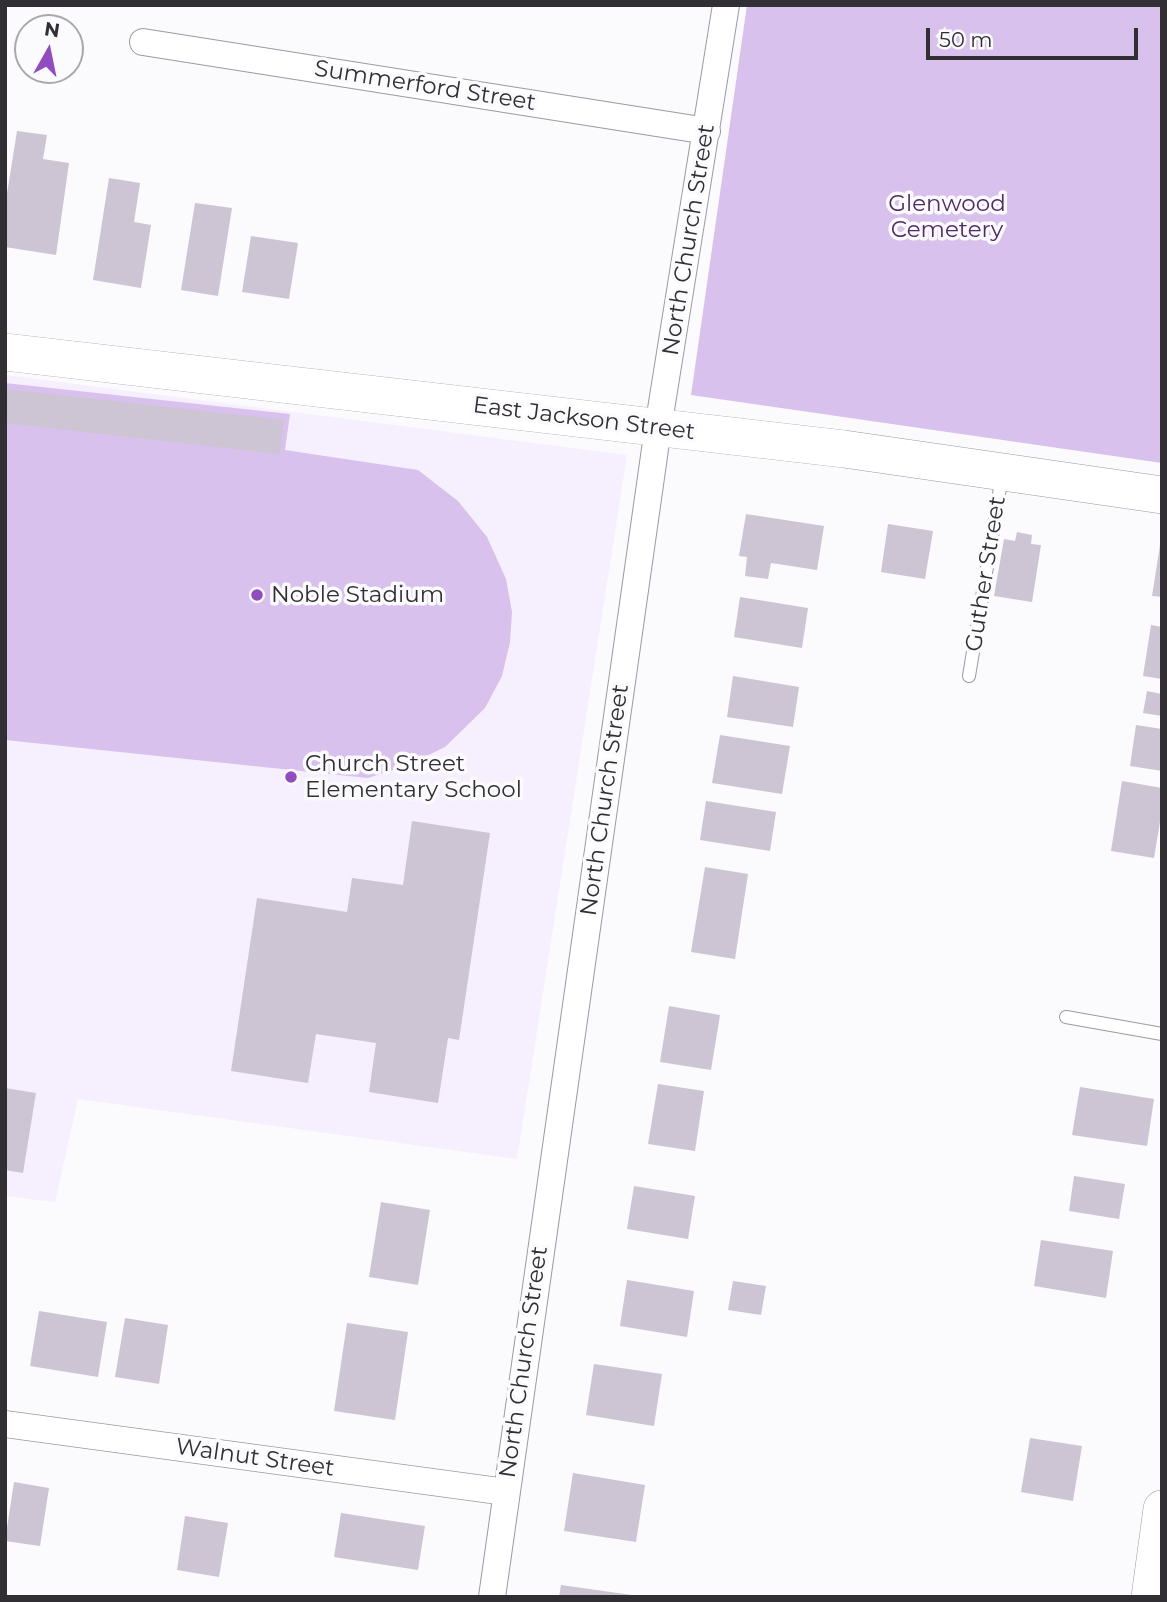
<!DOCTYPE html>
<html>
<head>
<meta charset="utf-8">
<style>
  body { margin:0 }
  #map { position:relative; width:1167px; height:1602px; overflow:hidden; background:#fbfafd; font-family:Montserrat,sans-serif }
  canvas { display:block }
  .frame { position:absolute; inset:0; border:7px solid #312e34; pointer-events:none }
  .north { position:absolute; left:14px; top:14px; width:70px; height:70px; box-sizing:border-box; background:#fbfafd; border:2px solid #aaa8ad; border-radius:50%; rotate:9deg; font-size:19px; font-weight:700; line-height:28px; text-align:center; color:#312e34 }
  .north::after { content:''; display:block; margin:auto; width:24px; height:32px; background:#914cc1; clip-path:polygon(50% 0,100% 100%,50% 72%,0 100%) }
  .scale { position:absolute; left:926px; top:28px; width:212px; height:32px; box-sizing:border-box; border:4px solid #312e34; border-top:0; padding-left:9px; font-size:21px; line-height:24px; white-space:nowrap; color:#312e34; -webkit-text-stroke:5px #fbfafd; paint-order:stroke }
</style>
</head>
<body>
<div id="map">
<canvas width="1167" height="1602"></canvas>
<div class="frame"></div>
<div class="north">N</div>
<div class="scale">50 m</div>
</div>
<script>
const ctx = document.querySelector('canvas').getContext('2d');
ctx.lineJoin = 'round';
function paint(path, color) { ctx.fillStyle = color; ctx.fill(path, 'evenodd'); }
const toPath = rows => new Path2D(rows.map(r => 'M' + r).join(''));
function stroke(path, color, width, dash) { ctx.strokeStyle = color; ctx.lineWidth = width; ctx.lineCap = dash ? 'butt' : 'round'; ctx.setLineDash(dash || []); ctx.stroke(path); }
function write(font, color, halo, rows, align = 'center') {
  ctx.font = font + ' Montserrat,sans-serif'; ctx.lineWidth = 7; ctx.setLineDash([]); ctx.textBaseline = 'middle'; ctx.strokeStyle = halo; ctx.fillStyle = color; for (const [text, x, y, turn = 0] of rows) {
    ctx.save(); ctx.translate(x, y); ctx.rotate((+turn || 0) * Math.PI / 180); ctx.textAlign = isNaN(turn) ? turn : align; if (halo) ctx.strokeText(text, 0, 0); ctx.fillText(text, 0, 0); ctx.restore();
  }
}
paint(toPath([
  [5,375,627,455,517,1159,78,1099,55,1202,5,1196]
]), '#f6effd');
paint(toPath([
  [747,5,1162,5,1162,463,691,395],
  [5,383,290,414,285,450,418,470,458,501,487,537,506,579,512,612,510,642,502,676,485,708,445,747,408,765,368,778,5,740]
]), '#d8c1ec');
paint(toPath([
  [17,131,47,135,43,159,69,163,56,255,5,247,5,206],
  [109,178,140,183,134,222,151,225,141,288,93,280],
  [195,203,232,208,218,296,181,290],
  [251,236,298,243,289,299,242,292],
  [5,389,284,420,280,454,5,423],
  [746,514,824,526,817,570,771,563,768,579,745,576,747,557,739,556],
  [888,524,933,531,925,579,881,572],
  [1017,532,1032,535,1031,544,1041,545,1032,602,994,596,1004,539,1015,541],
  [1160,545,1162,545,1162,597,1152,596],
  [740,597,808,608,802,648,734,637],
  [1151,625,1162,627,1162,679,1143,676],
  [733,676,799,687,793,727,727,717],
  [1147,691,1162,694,1162,716,1143,713],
  [1136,725,1162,729,1162,771,1130,766],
  [720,735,790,746,782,794,712,783],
  [1122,781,1162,788,1162,810,1154,858,1111,851],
  [706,801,776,812,770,851,700,840],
  [412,821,490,833,459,1040,448,1038,438,1103,369,1092,376,1043,316,1034,308,1083,231,1071,257,898,347,912,352,878,403,885],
  [705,867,748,874,735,959,691,952],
  [669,1006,720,1015,711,1070,660,1062],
  [658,1084,704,1091,695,1151,648,1144],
  [1080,1087,1154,1099,1147,1146,1072,1135],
  [5,1088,36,1093,23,1173,5,1170],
  [1074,1176,1125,1184,1119,1219,1069,1211],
  [634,1186,695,1196,688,1239,627,1229],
  [381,1202,430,1210,418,1285,369,1277],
  [1041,1240,1113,1251,1106,1298,1034,1286],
  [627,1280,694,1291,687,1337,620,1326],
  [733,1281,766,1286,761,1315,728,1310],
  [39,1311,107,1322,98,1377,30,1366],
  [125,1318,168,1325,159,1384,115,1377],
  [347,1323,408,1332,395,1420,334,1411],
  [594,1364,662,1374,654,1426,586,1415],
  [1030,1438,1082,1446,1073,1501,1021,1492],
  [573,1473,645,1485,636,1542,564,1531],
  [14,1482,49,1488,40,1546,5,1541],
  [341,1513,425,1526,418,1570,334,1557],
  [185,1516,228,1523,219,1577,177,1570],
  [561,1585,632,1595,631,1597,559,1597]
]), '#cdc5d4');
const lane = toPath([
  [969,676,1002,476],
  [1066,1017,1162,1034]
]);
const street = toPath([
  [143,42,707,131],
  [5,1424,506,1492],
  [492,1597,658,428,726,5]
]);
const secondary = toPath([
  [5,352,844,449,1162,495],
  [1150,1597,1162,1509]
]);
stroke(lane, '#9f98a6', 14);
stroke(street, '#9f98a6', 28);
stroke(secondary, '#9f98a6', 38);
stroke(lane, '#fff', 12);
stroke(street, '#fff', 26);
stroke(secondary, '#fff', 37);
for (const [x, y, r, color] of [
  [257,595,7,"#914cc1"],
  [291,777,7,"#914cc1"]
]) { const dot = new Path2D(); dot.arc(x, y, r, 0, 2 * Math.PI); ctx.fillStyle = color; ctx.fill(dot); stroke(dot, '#fbfafd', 2.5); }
write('23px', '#312e34', '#fbfafd', [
  ["Summerford Street",425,86,9],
  ["North Church Street",689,240,-81],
  ["East Jackson Street",584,419,7],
  ["Guther Street",986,574,-81],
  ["North Church Street",605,800,-82],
  ["North Church Street",524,1362,-82],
  ["Walnut Street",255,1458,8]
]);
write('23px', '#50296b', '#fbfafd', [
  ["Glenwood",947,204],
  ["Cemetery",947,230]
]);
write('23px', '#312e34', '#fbfafd', [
  ["Noble Stadium",271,595],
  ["Church Street",305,764],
  ["Elementary School",305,790]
], 'left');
</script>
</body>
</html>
